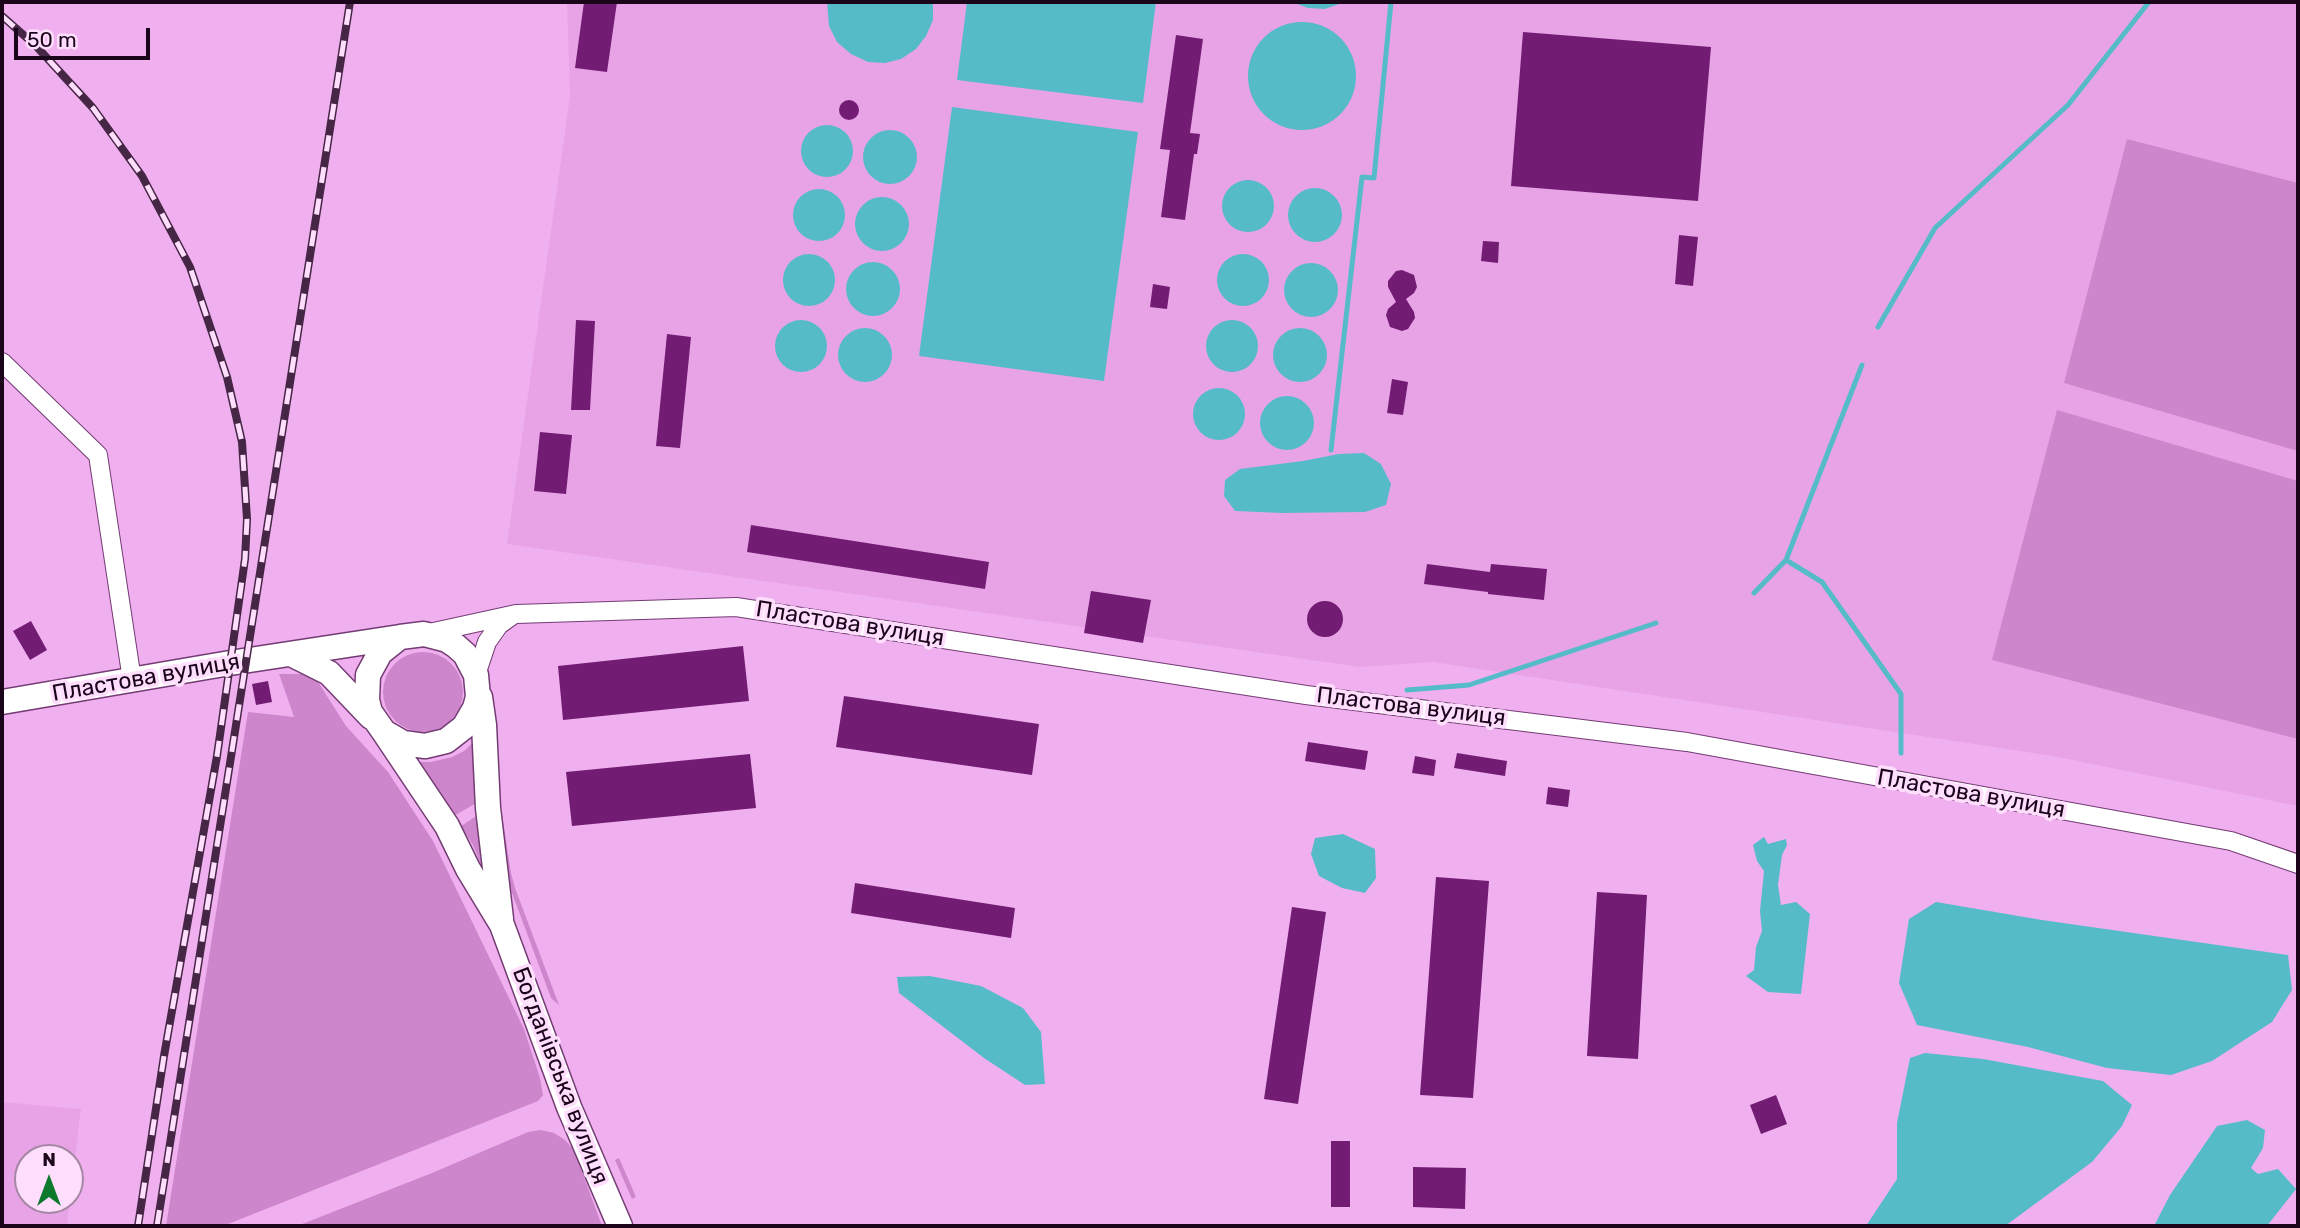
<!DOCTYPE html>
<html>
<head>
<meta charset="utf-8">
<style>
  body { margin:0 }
  #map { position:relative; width:2300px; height:1228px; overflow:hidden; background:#f0b0ef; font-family:Rubik,sans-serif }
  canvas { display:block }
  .frame { position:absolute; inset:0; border:4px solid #1b051b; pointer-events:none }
  .north { position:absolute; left:14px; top:1144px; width:70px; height:70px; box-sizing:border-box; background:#ffdefd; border:2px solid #a487a3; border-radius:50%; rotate:0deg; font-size:19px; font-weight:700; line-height:28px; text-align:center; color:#1b051b }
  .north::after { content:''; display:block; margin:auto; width:24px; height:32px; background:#0c792d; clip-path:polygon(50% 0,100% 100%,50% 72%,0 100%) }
  .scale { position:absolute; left:14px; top:28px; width:136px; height:32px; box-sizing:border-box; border:4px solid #1b051b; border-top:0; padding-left:9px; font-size:21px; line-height:24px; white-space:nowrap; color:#1b051b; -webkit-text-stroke:5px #ffdefd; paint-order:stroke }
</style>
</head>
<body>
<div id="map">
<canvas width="2300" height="1228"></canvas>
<div class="frame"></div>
<div class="north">N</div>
<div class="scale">50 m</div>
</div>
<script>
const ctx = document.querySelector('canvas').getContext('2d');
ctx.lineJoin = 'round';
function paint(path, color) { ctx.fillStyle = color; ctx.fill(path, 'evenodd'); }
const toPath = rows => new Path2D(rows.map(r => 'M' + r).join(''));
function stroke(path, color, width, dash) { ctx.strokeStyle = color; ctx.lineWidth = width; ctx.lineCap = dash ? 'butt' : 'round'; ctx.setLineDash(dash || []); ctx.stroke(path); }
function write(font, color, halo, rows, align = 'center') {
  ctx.font = font + ' Rubik,sans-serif'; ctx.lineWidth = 7; ctx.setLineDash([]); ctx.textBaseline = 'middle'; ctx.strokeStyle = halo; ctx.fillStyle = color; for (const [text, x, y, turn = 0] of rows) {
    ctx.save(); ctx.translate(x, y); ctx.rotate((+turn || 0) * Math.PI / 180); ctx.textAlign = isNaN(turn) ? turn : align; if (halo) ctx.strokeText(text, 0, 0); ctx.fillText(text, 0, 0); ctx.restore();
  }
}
paint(toPath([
  [567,2,2298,2,2298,806,2053,756,1433,662,1360,667,507,544,570,96],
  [2,1102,81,1109,67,1226,2,1226],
  [28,1158,70,1158,70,1200,28,1200]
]), '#e8a3e7');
paint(toPath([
  [2127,139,2298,183,2298,451,2064,383],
  [2057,410,2298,481,2298,739,1992,660],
  '383 692a40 40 0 1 1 80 0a40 40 0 1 1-80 0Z',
  [279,674,313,674,346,726,388,772,433,841,524,1029,540,1078,543,1095,538,1101,513,1111,223,1226,166,1226,248,712,294,717],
  [478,738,478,802,454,816,414,762,431,762,452,757,464,751],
  [497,813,502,814,511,873,515,888,559,1005,551,998,509,885],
  [478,815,480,845,484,872,473,845,461,826],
  [541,1130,554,1133,565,1140,574,1150,602,1226,297,1226,432,1173,528,1132],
  [619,1158,636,1197,632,1199,615,1160]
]), '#cd85cc');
paint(toPath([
  [827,2,933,2,933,20,926,36,916,49,901,59,885,63,868,62,851,54,837,42,829,26],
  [967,2,1156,2,1143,103,957,80],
  [1292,2,1345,2,1325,9,1308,8],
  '1248 76a54 54 0 1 1 108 0a54 54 0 1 1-108 0Z',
  [952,107,1138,132,1104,381,919,356],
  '801 151a26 26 0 1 1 52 0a26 26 0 1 1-52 0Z',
  '863 157a27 27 0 1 1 54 0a27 27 0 1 1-54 0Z',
  '1222 206a26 26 0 1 1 52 0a26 26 0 1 1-52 0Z',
  '1288 215a27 27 0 1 1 54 0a27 27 0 1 1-54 0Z',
  '793 215a26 26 0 1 1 52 0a26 26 0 1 1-52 0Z',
  '855 224a27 27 0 1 1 54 0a27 27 0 1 1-54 0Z',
  '1217 280a26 26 0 1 1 52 0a26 26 0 1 1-52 0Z',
  '783 280a26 26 0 1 1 52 0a26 26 0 1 1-52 0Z',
  '846 289a27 27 0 1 1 54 0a27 27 0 1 1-54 0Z',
  '1284 290a27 27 0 1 1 54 0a27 27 0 1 1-54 0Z',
  '1206 346a26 26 0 1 1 52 0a26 26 0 1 1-52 0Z',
  '775 346a26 26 0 1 1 52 0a26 26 0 1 1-52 0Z',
  '1273 355a27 27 0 1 1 54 0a27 27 0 1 1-54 0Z',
  '838 355a27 27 0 1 1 54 0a27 27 0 1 1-54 0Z',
  '1193 414a26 26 0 1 1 52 0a26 26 0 1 1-52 0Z',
  '1260 423a27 27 0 1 1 54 0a27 27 0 1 1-54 0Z',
  [1364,453,1381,464,1391,484,1386,505,1365,512,1282,513,1235,511,1224,496,1225,480,1240,469,1303,461,1339,454],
  [1343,834,1375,849,1376,878,1365,893,1342,888,1319,876,1311,854,1315,838],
  [1764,837,1768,844,1786,839,1787,845,1782,855,1778,885,1781,905,1796,902,1810,914,1801,994,1768,992,1746,976,1754,970,1756,947,1762,931,1760,911,1764,871,1757,861,1753,845],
  [1936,902,2042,920,2288,955,2292,990,2272,1022,2212,1061,2171,1075,2107,1068,2028,1047,1917,1025,1899,983,1909,919],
  [930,976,981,986,1023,1008,1041,1032,1045,1084,1025,1085,984,1058,899,993,897,977],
  [1925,1053,1983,1059,2103,1081,2132,1105,2122,1126,2092,1162,2005,1226,1866,1226,1897,1179,1897,1123,1910,1058],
  [2247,1120,2265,1130,2263,1148,2251,1168,2258,1174,2278,1169,2296,1189,2267,1226,2154,1226,2170,1195,2217,1126]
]), '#56bbc9');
stroke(toPath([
  [1878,327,1935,228,2068,105,2149,2],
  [1331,450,1362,177,1374,178,1391,2],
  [1786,560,1822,582,1901,694,1901,753],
  [1754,593,1786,560,1862,365],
  [1407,690,1469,685,1656,623]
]), '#56bbc9', 5);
paint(toPath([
  [584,2,617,2,607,72,575,68],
  [1523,32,1711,47,1698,201,1511,186],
  [1176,35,1203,39,1190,133,1200,134,1197,154,1194,154,1185,220,1161,217,1170,150,1160,149],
  '839 110a10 10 0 1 1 20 0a10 10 0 1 1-20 0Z',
  [1679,235,1698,237,1693,286,1675,284],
  [1483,241,1499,242,1498,263,1481,261],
  [1402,270,1414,275,1417,287,1414,293,1406,299,1414,312,1415,318,1408,329,1402,331,1390,327,1386,315,1388,309,1396,302,1388,287,1388,281,1396,271],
  [1153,284,1170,287,1167,309,1150,307],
  [576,320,595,321,590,410,571,410],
  [667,334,691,337,680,448,656,446],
  [1392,379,1408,382,1403,415,1387,413],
  [540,432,572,435,566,494,534,491],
  [751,525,989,562,985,589,747,552],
  [1427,564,1490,572,1491,564,1547,569,1544,600,1488,594,1488,592,1424,584],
  [1091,591,1151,600,1143,643,1084,633],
  '1307 619a18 18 0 1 1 36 0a18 18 0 1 1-36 0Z',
  [31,621,47,650,30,660,13,631],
  [743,646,749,701,563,720,558,666],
  [268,681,272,702,256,705,252,684],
  [844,696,1039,724,1032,775,836,747],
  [1308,742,1368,751,1365,770,1305,761],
  [1457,753,1507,761,1505,776,1454,768],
  [750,754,756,808,572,826,566,772],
  [1415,756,1436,760,1434,776,1412,773],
  [1548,787,1570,790,1568,807,1546,804],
  [1436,877,1489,881,1473,1098,1420,1095],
  [855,883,1015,908,1011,938,851,913],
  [1597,892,1647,895,1638,1059,1587,1056],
  [1292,907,1326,912,1298,1104,1264,1099],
  [1776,1095,1787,1124,1761,1134,1750,1105],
  [1331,1141,1350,1141,1350,1207,1331,1207],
  [1413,1167,1466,1168,1465,1209,1413,1207]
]), '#731c74');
const street = toPath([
  [2,362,98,455,132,680],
  [429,633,516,614,736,607,1306,695,1687,742,2231,841,2298,864],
  [476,675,487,642,499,625,513,615]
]);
const secondary = toPath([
  [291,654,329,673,371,717],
  [480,697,484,725,488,808,501,919],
  [2,702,230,663,400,637,424,634,447,640,456,646,465,654,476,675,478,697,475,708,464,727,446,741,425,746,403,743,384,732,370,712,367,700,368,675,380,653,400,637],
  [384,732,447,826,468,869,502,925,569,1107,620,1226]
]);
stroke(street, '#733c73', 20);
stroke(secondary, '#733c73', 27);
stroke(street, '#fff', 18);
stroke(secondary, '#fff', 24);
const rail = toPath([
  [2,16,36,46,93,108,142,176,190,267,227,377,242,442,247,519,245,559,217,756,164,1056,138,1226],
  [157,1226,350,2]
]);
stroke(rail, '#452644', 8);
stroke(rail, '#ffdefd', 5, [16]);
write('23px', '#1b051b', '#ffdefd', [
  ["Пластова вулиця",850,624,9],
  ["Пластова вулиця",146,678,-10],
  ["Пластова вулиця",1411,707,7],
  ["Пластова вулиця",1971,794,10],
  ["Богданівська вулиця",560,1076,69]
]);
</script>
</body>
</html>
